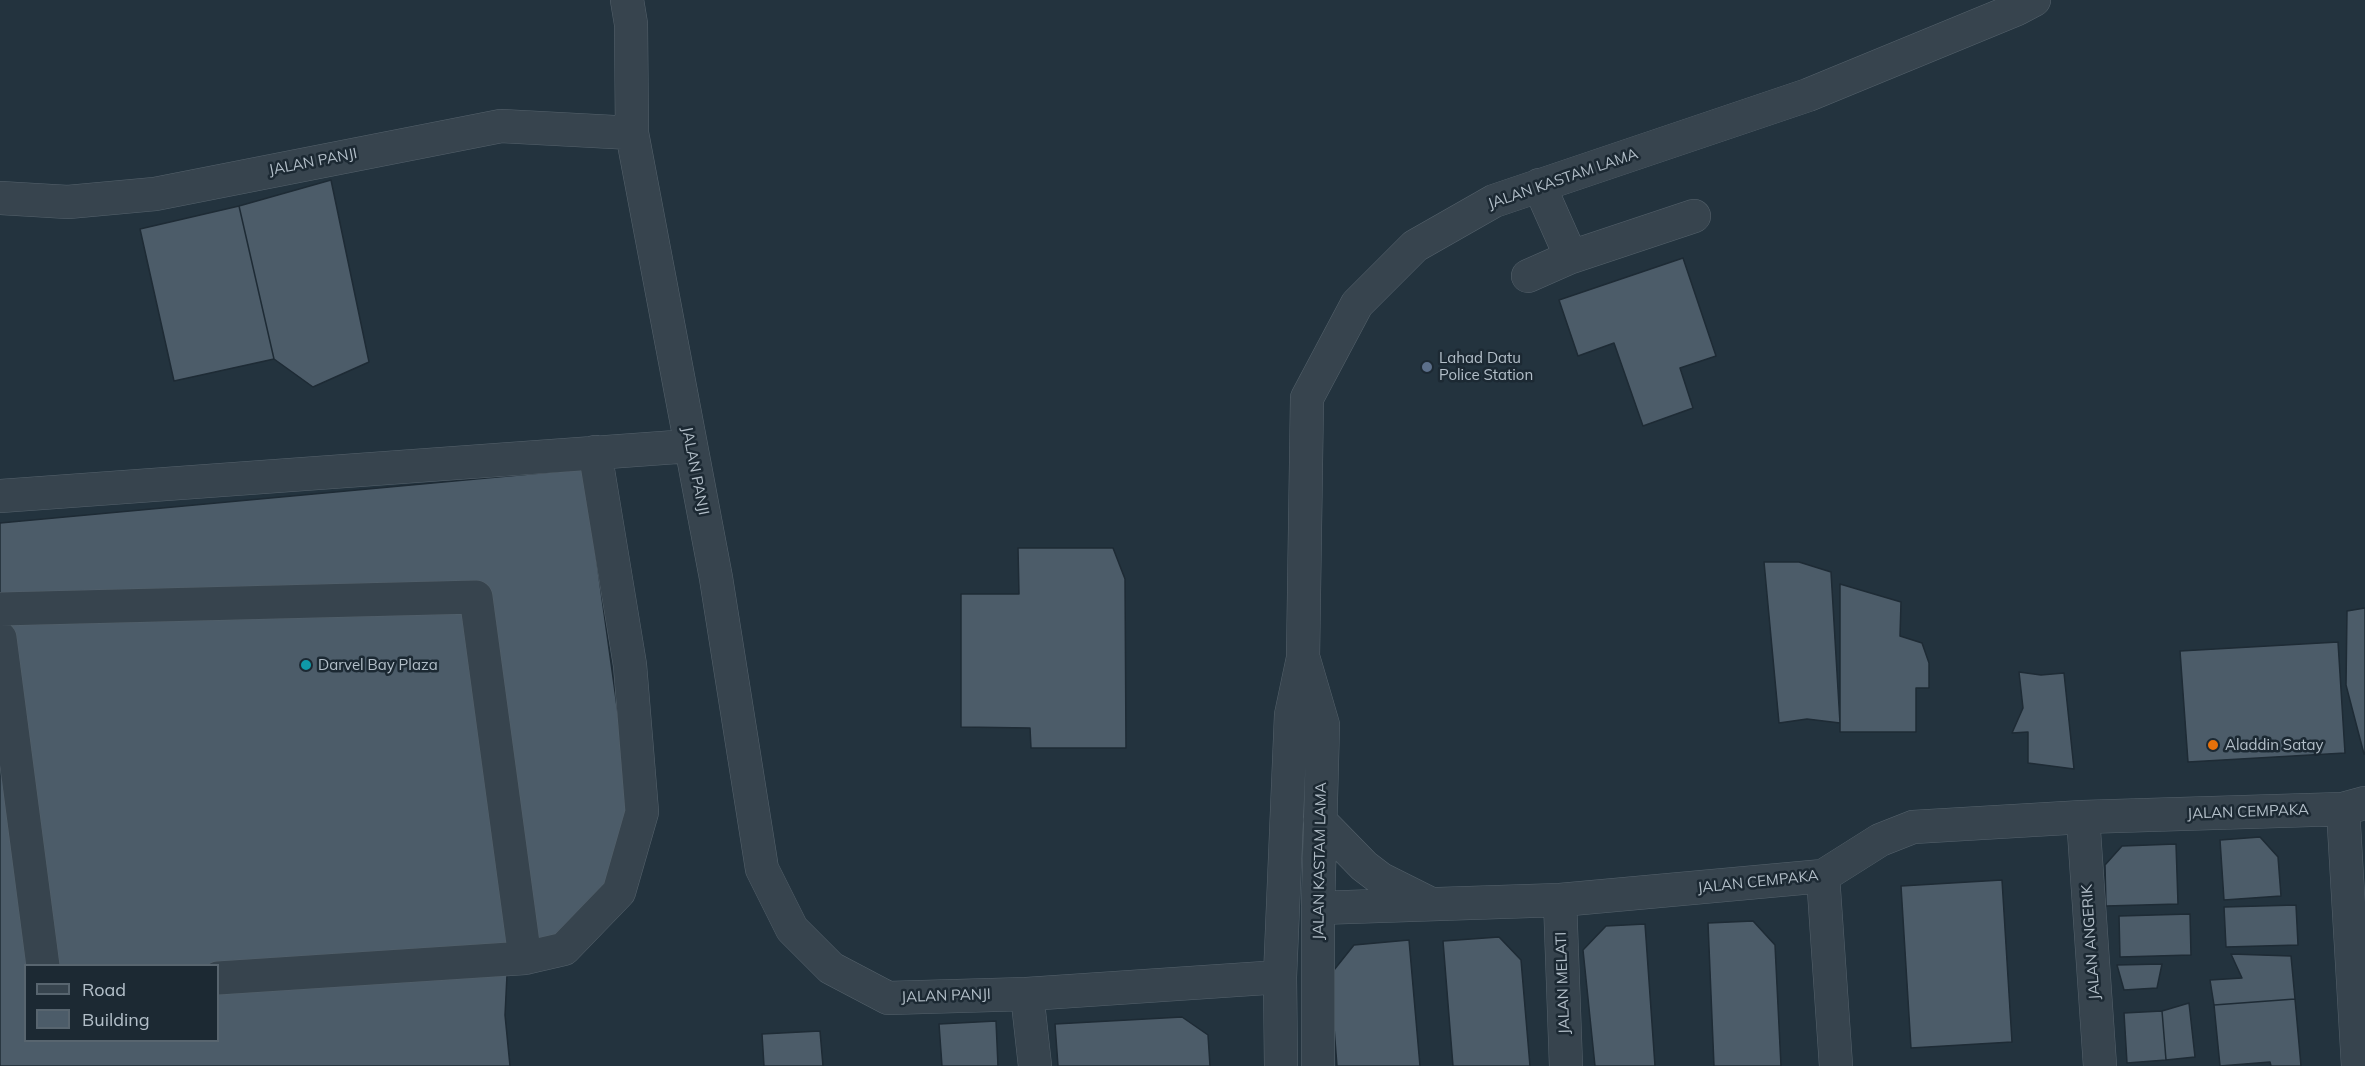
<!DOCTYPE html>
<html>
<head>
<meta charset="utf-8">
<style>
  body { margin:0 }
  #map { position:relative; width:2365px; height:1066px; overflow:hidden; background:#23333e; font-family:Mulish,sans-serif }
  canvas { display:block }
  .legend { position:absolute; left:24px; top:964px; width:195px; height:78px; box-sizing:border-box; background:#1c2933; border:2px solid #58656f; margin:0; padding:8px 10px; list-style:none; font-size:18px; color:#b3bfc9 }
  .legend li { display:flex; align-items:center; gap:12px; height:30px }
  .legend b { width:30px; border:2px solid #58656f }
</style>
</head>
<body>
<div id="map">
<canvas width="2365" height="1066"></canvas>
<ul class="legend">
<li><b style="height:8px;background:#37444e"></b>Road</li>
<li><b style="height:16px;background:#4c5c69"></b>Building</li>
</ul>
</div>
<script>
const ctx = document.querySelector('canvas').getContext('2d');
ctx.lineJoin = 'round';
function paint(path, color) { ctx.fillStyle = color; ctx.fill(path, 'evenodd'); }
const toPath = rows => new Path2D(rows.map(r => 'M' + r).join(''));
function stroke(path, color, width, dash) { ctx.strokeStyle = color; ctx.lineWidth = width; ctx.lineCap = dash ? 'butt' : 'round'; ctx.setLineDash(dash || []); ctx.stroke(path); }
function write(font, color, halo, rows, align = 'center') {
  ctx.font = font + ' Mulish,sans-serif'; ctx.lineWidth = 5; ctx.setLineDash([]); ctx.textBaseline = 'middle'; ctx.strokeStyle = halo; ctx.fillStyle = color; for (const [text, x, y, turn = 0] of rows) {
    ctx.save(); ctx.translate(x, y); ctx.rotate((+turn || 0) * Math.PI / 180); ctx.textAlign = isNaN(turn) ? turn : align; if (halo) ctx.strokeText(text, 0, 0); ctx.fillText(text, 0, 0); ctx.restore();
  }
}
const building = toPath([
  [331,180,369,362,313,387,274,359,239,206,331,180],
  [239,206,274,359,174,381,140,229,239,206],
  [1683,258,1716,356,1680,368,1693,408,1643,426,1614,343,1578,356,1559,300,1683,258],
  [584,469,631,807,613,885,556,951,508,955,505,1015,510,1066,0,1066,0,523,584,469],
  [26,966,218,966,218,1040,26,1040,26,966],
  [1018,548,1113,548,1125,579,1126,748,1031,748,1030,728,961,727,961,594,1019,594,1018,548],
  [1764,562,1799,562,1831,572,1840,723,1807,719,1779,723,1764,562],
  [1840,584,1901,602,1900,636,1922,643,1929,663,1929,688,1916,688,1916,732,1840,732,1840,584],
  [2365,608,2365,754,2364,754,2346,685,2347,611,2365,608],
  [2338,642,2345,753,2188,762,2180,651,2338,642],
  [2019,672,2041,675,2064,673,2074,769,2028,763,2028,732,2012,733,2023,708,2019,672],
  [2260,837,2278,857,2281,896,2224,900,2220,840,2260,837],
  [2176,844,2178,904,2106,906,2105,865,2122,846,2176,844],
  [2002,880,2012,1042,1911,1048,1901,886,2002,880],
  [2296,905,2298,945,2226,947,2224,907,2296,905],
  [2190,914,2191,955,2120,957,2119,916,2190,914],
  [1753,921,1775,945,1781,1066,1714,1066,1708,923,1753,921],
  [1645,924,1655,1066,1595,1066,1583,950,1606,926,1645,924],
  [1499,937,1521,960,1530,1066,1453,1066,1443,941,1499,937],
  [1409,940,1420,1066,1337,1066,1330,975,1354,945,1409,940],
  [2231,954,2291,956,2295,999,2214,1005,2210,980,2242,978,2231,954],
  [2162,964,2157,988,2124,990,2117,965,2162,964],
  [2295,999,2301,1066,2271,1066,2270,1062,2220,1066,2214,1005,2295,999],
  [2189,1003,2195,1057,2166,1060,2162,1011,2189,1003],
  [2162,1011,2166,1060,2127,1063,2124,1013,2162,1011],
  [1182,1017,1208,1035,1210,1066,1058,1066,1055,1024,1182,1017],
  [996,1021,998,1066,942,1066,939,1024,996,1021],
  [820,1031,823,1066,764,1066,762,1034,820,1031]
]);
paint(building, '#4c5c69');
stroke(building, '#1e2b35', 1.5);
const minor = toPath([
  [627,0,631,24,632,133],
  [1539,185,1571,257],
  [0,198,68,202,155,194,501,126,632,133,716,578,762,869,792,929,831,968,888,998,1027,994,1280,977],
  [1528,276,1571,257,1694,216],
  [0,496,690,446],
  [0,609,476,597,525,958],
  [0,638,43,966],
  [1304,660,1323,725,1318,908,1318,1066],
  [2343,809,2358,1066],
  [2083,817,2100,1066],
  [1320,821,1364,866,1381,879,1427,902],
  [1823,876,1836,1066],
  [1560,900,1566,1066],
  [1318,908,1560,900,1823,876,1880,840,1913,827,2083,817,2343,809,2365,803],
  [218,978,525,958,564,949,619,892,642,812,630,665,595,452],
  [1027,994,1035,1066],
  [1281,1066,1280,977,1291,715,1303,658,1307,398,1357,304,1415,246,1494,201,1808,95,2017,9,2034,0]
]);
stroke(minor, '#55626c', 34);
stroke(minor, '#37444e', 33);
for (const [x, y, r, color] of [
  [1427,367,6,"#5c6f8a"],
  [306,665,6,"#0f9aa8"],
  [2213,745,6,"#e8710a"]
]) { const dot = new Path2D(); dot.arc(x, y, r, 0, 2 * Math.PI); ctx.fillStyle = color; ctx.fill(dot); stroke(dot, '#1c2933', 2); }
write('15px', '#b3bfc9', '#1c2933', [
  ["JALAN PANJI",313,162,-11],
  ["JALAN KASTAM LAMA",1563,179,-19],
  ["JALAN PANJI",695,471,79],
  ["JALAN CEMPAKA",2248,812,-2],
  ["JALAN KASTAM LAMA",1320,861,-89],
  ["JALAN CEMPAKA",1758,882,-6],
  ["JALAN ANGERIK",2091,942,-94],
  ["JALAN MELATI",1563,983,-92],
  ["JALAN PANJI",946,996,-2]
]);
write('15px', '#b3bfc9', '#1c2933', [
  ["Lahad Datu",1439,358],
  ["Police Station",1439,375],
  ["Darvel Bay Plaza",318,665],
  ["Aladdin Satay",2225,745]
], 'left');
</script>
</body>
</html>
